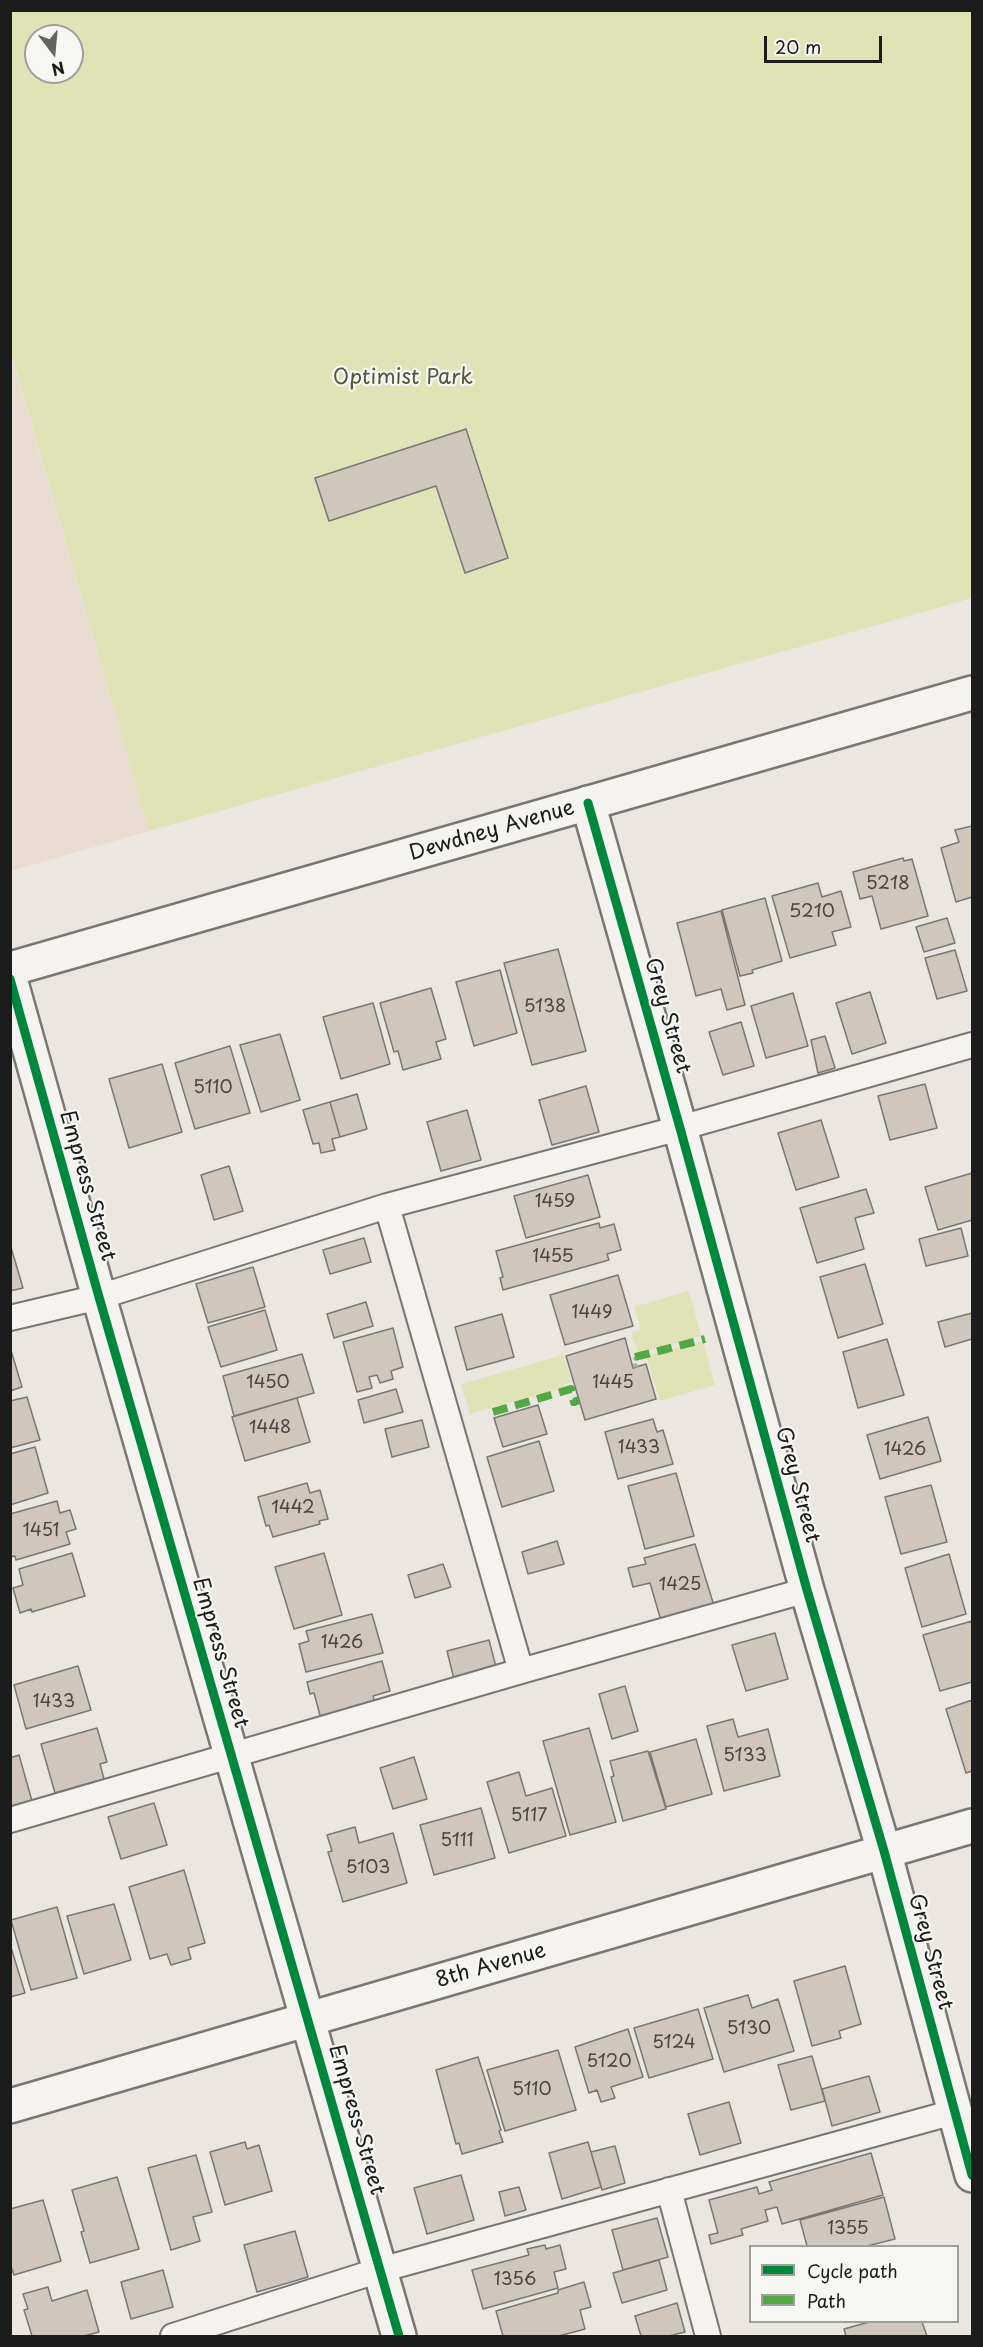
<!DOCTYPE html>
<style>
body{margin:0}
#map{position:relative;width:983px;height:2347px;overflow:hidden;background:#ebe6e0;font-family:"Playpen Sans",sans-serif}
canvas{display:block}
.frame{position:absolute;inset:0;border:12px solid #1c1c1c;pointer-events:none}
.legend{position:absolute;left:749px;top:2245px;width:210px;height:78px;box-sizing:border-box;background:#f6f6f2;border:2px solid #9f9f9c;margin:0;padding:8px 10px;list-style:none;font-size:18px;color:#1c1c1c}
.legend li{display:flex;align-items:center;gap:12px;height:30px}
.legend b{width:30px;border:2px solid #9f9f9c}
.north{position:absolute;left:24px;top:24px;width:60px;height:60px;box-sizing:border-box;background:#f6f6f2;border:2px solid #9f9f9c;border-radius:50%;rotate:164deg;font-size:16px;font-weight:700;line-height:24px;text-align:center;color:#1c1c1c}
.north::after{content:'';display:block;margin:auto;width:21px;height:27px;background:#646361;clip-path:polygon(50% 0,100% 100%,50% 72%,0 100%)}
.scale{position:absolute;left:764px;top:36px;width:118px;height:27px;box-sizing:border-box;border:3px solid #1c1c1c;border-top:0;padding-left:8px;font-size:18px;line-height:21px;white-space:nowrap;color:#1c1c1c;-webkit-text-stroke:4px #f6f6f2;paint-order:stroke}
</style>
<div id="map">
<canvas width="983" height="2347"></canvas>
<div class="frame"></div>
<ul class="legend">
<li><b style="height:8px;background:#00873e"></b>Cycle path</li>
<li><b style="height:8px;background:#52a943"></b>Path</li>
</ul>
<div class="north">N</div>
<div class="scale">20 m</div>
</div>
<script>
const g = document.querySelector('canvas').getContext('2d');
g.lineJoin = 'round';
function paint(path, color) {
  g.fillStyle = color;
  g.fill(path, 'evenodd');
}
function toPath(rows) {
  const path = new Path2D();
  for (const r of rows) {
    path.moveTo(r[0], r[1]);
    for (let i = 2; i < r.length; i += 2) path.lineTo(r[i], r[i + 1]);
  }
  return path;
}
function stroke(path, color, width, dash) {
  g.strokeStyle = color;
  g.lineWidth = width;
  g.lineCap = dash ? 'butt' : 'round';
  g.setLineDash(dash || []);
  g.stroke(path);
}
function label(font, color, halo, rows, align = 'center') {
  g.font = font + ' "Playpen Sans",sans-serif';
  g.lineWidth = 4.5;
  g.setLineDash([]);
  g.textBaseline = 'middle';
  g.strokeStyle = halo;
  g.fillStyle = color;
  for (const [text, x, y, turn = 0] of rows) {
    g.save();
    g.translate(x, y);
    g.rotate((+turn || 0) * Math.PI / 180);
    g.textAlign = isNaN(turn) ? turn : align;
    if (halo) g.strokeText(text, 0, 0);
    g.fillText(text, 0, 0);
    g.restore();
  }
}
paint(toPath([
 [10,353,149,831,11,871,10,871]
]), '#e8ddd0');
paint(toPath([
 [10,11,972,11,972,598,149,831,11,353],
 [36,36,72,36,72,72,36,72],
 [689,1291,701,1336,638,1353,631,1332,641,1329,634,1307],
 [703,1341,715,1385,660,1401,646,1356],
 [563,1355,572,1382,564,1384,564,1387,470,1414,461,1384]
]), '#dfe3b6');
const building = toPath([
 [466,429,508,558,465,573,436,486,329,521,315,478,466,429],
 [972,826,972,897,956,902,941,848,959,842,955,830,972,826],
 [903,858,904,861,912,859,928,916,881,929,872,896,860,899,853,872,903,858],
 [818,883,822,897,841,891,851,927,832,932,836,945,790,958,772,896,818,883],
 [765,898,782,961,752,970,753,973,740,976,722,910,765,898],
 [721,911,745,1005,727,1010,721,989,696,996,677,923,721,911],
 [947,918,955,943,924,952,916,927,947,918],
 [558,949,586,1051,532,1065,504,963,558,949],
 [955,950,967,991,937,999,925,958,955,950],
 [500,970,517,1033,474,1046,456,982,500,970],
 [431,988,446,1039,436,1042,441,1059,403,1070,398,1051,394,1052,380,1003,431,988],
 [870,992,886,1043,852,1054,836,1003,870,992],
 [793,993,808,1046,766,1058,751,1006,793,993],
 [373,1003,390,1064,341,1079,323,1017,373,1003],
 [741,1022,754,1066,723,1075,709,1032,741,1022],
 [280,1034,300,1100,261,1112,240,1045,280,1034],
 [825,1036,835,1068,818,1073,811,1040,825,1036],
 [230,1046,250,1113,195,1129,175,1063,230,1046],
 [162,1064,182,1132,129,1148,109,1079,162,1064],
 [925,1084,937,1128,890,1140,878,1096,925,1084],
 [586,1086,599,1132,552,1145,539,1100,586,1086],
 [357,1094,367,1129,340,1137,330,1102,357,1094],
 [330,1102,340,1137,332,1139,335,1150,321,1153,319,1143,313,1144,303,1110,330,1102],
 [467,1110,481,1160,441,1171,427,1122,467,1110],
 [821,1120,839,1177,796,1190,778,1133,821,1120],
 [229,1166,243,1211,214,1220,201,1175,229,1166],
 [972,1173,972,1220,938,1230,925,1187,972,1173],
 [588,1175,600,1217,526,1238,514,1196,588,1175],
 [866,1189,874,1213,855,1218,864,1249,817,1263,800,1208,866,1189],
 [599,1223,600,1228,614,1224,621,1250,607,1254,609,1260,503,1290,500,1278,503,1277,496,1251,599,1223],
 [961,1228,968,1256,926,1266,919,1239,961,1228],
 [364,1238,371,1262,330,1274,323,1250,364,1238],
 [10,1244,23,1288,10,1291,10,1244],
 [865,1264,883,1324,838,1338,820,1277,865,1264],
 [253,1267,265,1307,208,1323,196,1284,253,1267],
 [618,1275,633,1326,565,1345,550,1295,618,1275],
 [366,1302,373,1326,334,1338,327,1314,366,1302],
 [265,1310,277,1350,221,1367,208,1327,265,1310],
 [972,1313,972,1339,945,1347,938,1322,972,1313],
 [502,1314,514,1357,467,1370,455,1327,502,1314],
 [393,1328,403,1367,391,1371,393,1379,380,1383,377,1375,369,1377,372,1388,357,1392,343,1342,393,1328],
 [625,1338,633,1368,646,1364,656,1399,585,1420,566,1356,625,1338],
 [887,1339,904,1395,858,1408,843,1352,887,1339],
 [10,1347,22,1387,10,1391,10,1347],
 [302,1354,314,1393,234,1416,223,1376,302,1354],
 [396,1389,403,1412,364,1423,358,1400,396,1389],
 [27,1397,40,1440,10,1448,10,1401,27,1397],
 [297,1398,310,1442,245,1461,232,1417,297,1398],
 [538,1405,547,1434,503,1447,494,1418,538,1405],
 [928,1417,941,1461,880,1479,867,1435,928,1417],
 [653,1419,657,1432,663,1430,673,1464,618,1479,605,1432,653,1419],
 [422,1420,429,1447,392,1457,385,1429,422,1420],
 [539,1441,554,1491,502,1507,487,1457,539,1441],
 [35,1447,48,1493,10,1505,10,1454,35,1447],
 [676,1473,694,1536,645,1549,628,1486,676,1473],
 [307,1483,310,1493,320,1490,328,1519,319,1521,320,1524,273,1537,269,1525,266,1526,258,1497,307,1483],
 [931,1485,947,1542,901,1554,885,1497,931,1485],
 [57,1501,60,1513,70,1510,76,1529,66,1532,70,1544,16,1560,15,1556,10,1557,10,1514,57,1501],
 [557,1541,564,1564,528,1574,522,1552,557,1541],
 [695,1544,715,1609,662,1624,650,1583,633,1587,628,1568,646,1564,644,1558,695,1544],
 [72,1553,85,1596,32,1612,31,1609,20,1613,13,1588,23,1585,19,1569,72,1553],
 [324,1553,342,1615,294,1629,275,1567,324,1553],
 [949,1554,966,1614,922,1627,905,1568,949,1554],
 [443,1564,451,1587,415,1598,408,1575,443,1564],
 [372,1614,383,1653,306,1672,299,1644,309,1641,306,1631,372,1614],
 [972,1621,972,1682,940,1691,923,1635,972,1621],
 [775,1633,788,1679,746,1691,732,1645,775,1633],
 [489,1640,496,1667,454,1679,447,1651,489,1640],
 [382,1661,390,1691,373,1696,375,1704,321,1719,314,1693,310,1694,307,1682,382,1661],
 [78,1666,91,1710,26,1729,14,1685,78,1666],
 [625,1686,638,1731,612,1739,599,1694,625,1686],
 [972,1700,972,1771,966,1773,946,1709,972,1700],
 [733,1719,738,1737,768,1729,780,1776,724,1791,707,1726,733,1719],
 [97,1728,107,1762,100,1764,104,1779,55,1793,41,1744,97,1728],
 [589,1728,616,1822,570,1835,543,1741,589,1728],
 [696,1739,712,1794,666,1807,650,1752,696,1739],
 [648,1751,666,1809,623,1821,611,1777,614,1776,610,1761,648,1751],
 [19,1755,32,1801,10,1807,10,1758,19,1755],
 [414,1757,427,1799,393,1809,380,1768,414,1757],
 [519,1772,526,1796,552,1788,566,1836,509,1853,487,1782,519,1772],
 [154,1803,167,1845,121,1859,108,1817,154,1803],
 [481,1808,495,1858,434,1875,420,1825,481,1808],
 [355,1827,359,1843,393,1833,407,1883,343,1902,328,1852,332,1851,327,1835,355,1827],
 [184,1870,205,1943,188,1948,191,1959,171,1965,167,1954,150,1959,129,1887,184,1870],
 [114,1904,131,1960,84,1974,67,1916,114,1904],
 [57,1907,77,1978,31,1990,11,1920,57,1907],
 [10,1944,25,1993,10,1997,10,1944],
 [845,1966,861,2024,839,2031,841,2038,812,2046,794,1981,845,1966],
 [748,1995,752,2008,778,1999,794,2051,724,2072,704,2008,748,1995],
 [698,2009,713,2059,649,2078,634,2028,698,2009],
 [628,2029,643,2077,611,2087,615,2098,601,2102,597,2090,589,2093,575,2047,628,2029],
 [558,2050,576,2110,505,2131,487,2070,558,2050],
 [812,2056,825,2101,791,2110,778,2065,812,2056],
 [478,2057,501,2130,499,2131,503,2142,462,2154,459,2143,456,2144,436,2070,478,2057],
 [869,2076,880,2112,832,2126,822,2089,869,2076],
 [729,2102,741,2143,700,2155,688,2114,729,2102],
 [245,2142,247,2149,259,2145,272,2191,225,2205,210,2152,245,2142],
 [588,2142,601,2187,562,2199,549,2153,588,2142],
 [615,2146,625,2183,602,2190,591,2152,615,2146],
 [871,2153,883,2195,782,2224,777,2207,765,2210,768,2221,741,2229,743,2235,711,2244,709,2235,718,2233,709,2200,757,2187,759,2194,772,2190,769,2182,871,2153],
 [196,2155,212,2212,193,2217,200,2241,171,2250,148,2168,196,2155],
 [461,2175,474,2220,427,2234,414,2188,461,2175],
 [117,2177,139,2249,90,2263,81,2232,84,2231,72,2190,117,2177],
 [519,2187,526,2210,505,2216,499,2192,519,2187],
 [884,2197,895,2239,867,2246,807,2246,800,2220,884,2197],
 [43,2200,61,2261,14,2275,10,2263,10,2209,43,2200],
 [657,2218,668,2257,623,2270,612,2230,657,2218],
 [295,2231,308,2277,257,2292,244,2245,295,2231],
 [545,2245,546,2249,560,2245,566,2269,554,2272,558,2288,483,2309,472,2270,529,2255,527,2249,545,2245],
 [659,2260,667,2290,622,2303,613,2273,659,2260],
 [163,2270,173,2307,131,2319,121,2282,163,2270],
 [584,2282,591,2307,580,2310,585,2329,559,2336,503,2336,496,2311,558,2293,558,2290,584,2282],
 [48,2287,52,2301,87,2290,99,2332,84,2336,32,2336,24,2310,28,2309,23,2294,48,2287],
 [677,2303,685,2332,669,2336,641,2336,635,2316,677,2303],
 [869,2322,922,2322,927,2336,846,2336,844,2329,869,2322]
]);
paint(building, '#d0c6bb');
stroke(building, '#797774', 1.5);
const service = toPath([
 [387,1206,521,1671],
 [10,1318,99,1297,387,1206,680,1128,972,1045],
 [10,1820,521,1671,807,1590],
 [669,2190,708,2336],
 [173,2336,380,2270,954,2112]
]);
const minor = toPath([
 [588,803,680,1128,807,1590,884,1851,972,2175],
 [10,979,99,1297,399,2336],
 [10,2106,972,1826]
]);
const secondary = toPath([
 [10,969,972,693]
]);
stroke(service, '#797774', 28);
stroke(minor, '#797774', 38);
stroke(secondary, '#797774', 38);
stroke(toPath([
 [633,1366,637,1365,635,1357]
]), '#aaa9a7', 4, [4.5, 4.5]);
stroke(service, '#f4f3f0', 24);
stroke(minor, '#f4f3f0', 33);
stroke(secondary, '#f4f3f0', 33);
stroke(toPath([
 [635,1357,705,1339],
 [493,1412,571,1389,574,1402,579,1400]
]), '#52a943', 8, [15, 8]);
stroke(toPath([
 [588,803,680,1128,807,1590,884,1851,972,2175],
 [10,979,99,1297,399,2336]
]), '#00873e', 9);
label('18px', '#494644', null, [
 ["5218",888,884],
 ["5210",812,912],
 ["5138",545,1007],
 ["5110",213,1088],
 ["1459",555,1202],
 ["1455",553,1257],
 ["1449",592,1313],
 ["1450",268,1383],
 ["1445",613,1383],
 ["1448",270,1428],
 ["1433",639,1448],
 ["1426",905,1450],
 ["1442",293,1508],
 ["1451",41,1531],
 ["1425",680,1585],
 ["1426",342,1643],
 ["1433",54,1702],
 ["5133",745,1756],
 ["5117",529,1816],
 ["5111",457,1841],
 ["5103",368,1868],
 ["5130",749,2029],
 ["5124",674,2043],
 ["5120",609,2062],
 ["5110",532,2090],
 ["1355",848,2229],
 ["1356",515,2280]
]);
label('21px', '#545740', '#f6f6f2', [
 ["Optimist Park",403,378]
]);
label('21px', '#1c1c1c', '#f6f6f2', [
 ["Dewdney Avenue",492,831,-16],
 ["Grey Street",667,1016,74],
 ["Empress Street",87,1186,74],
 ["Grey Street",797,1485,75],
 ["Empress Street",220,1653,74],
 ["Grey Street",930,1952,75],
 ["8th Avenue",491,1966,-16],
 ["Empress Street",356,2120,74]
]);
</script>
